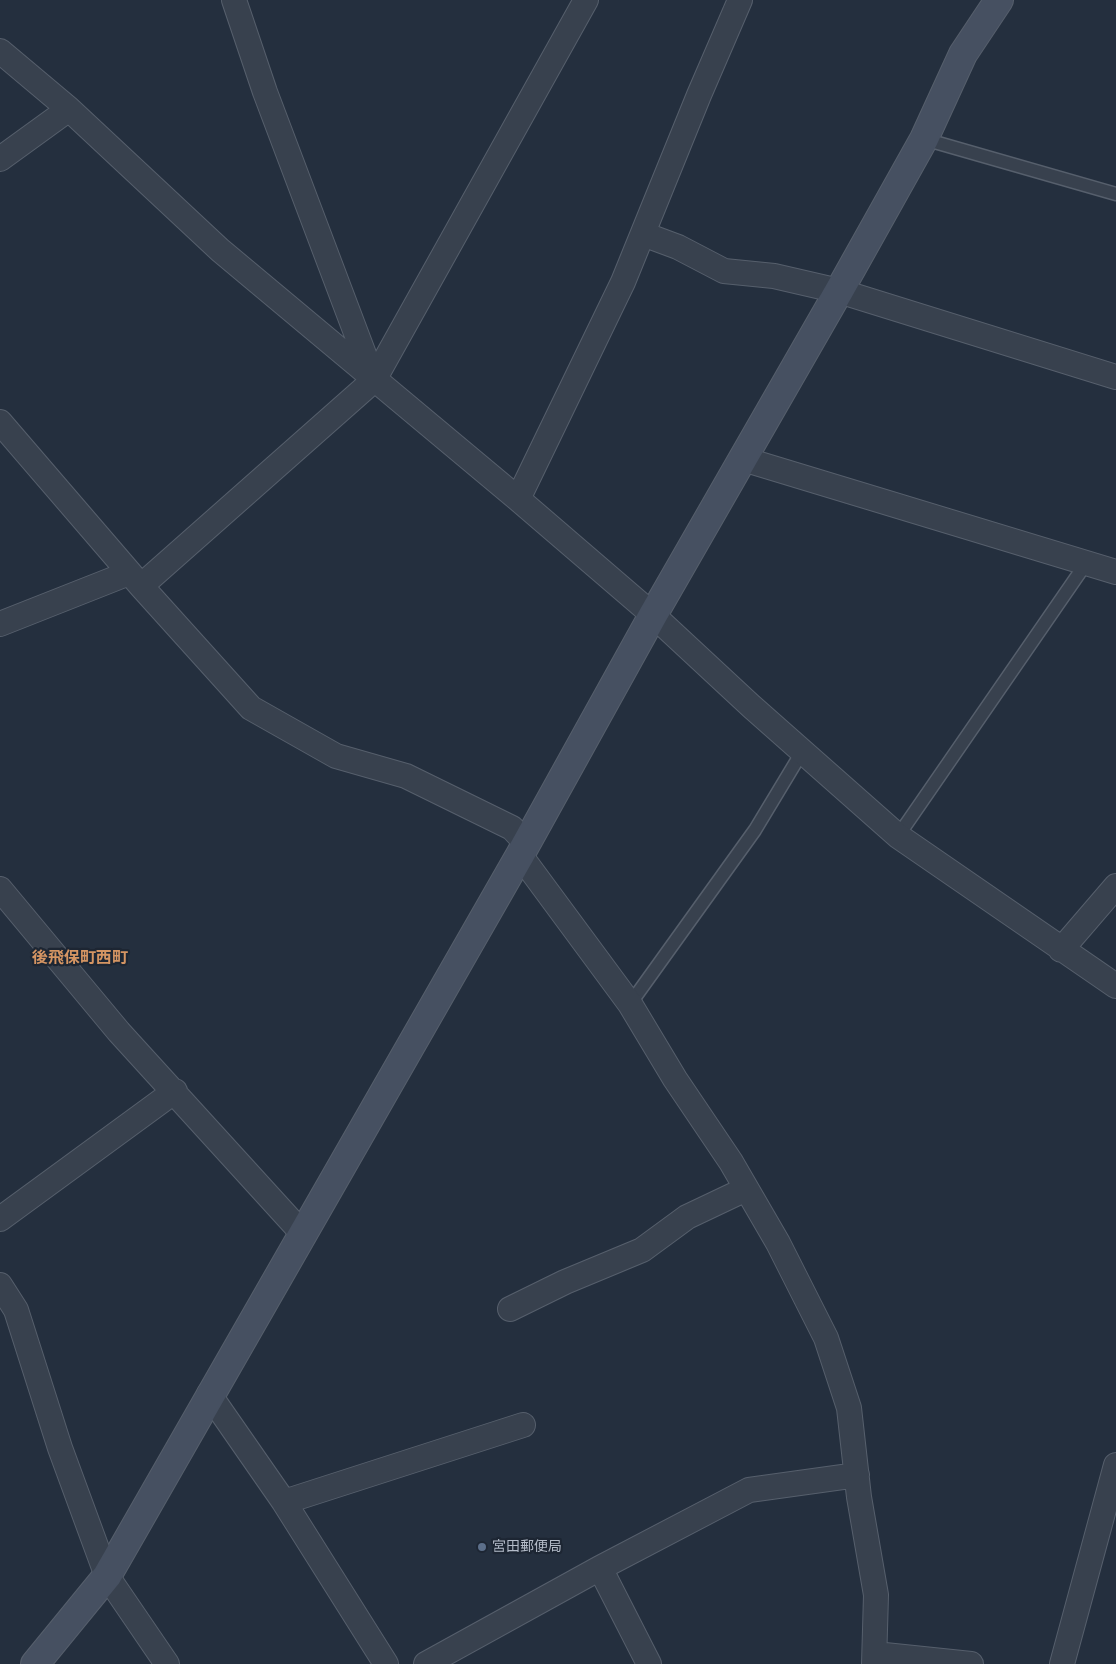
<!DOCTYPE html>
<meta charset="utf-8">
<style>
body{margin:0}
canvas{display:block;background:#242f3e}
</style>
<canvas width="1116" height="1664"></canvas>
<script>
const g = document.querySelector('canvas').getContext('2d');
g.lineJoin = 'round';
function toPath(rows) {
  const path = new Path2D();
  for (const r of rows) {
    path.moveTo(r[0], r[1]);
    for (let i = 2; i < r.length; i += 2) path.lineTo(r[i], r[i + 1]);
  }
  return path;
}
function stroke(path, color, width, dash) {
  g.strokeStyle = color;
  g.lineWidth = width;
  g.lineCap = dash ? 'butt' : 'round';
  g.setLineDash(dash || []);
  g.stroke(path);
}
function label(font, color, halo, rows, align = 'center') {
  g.font = font + ' "Golos Text","Noto Sans JP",sans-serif';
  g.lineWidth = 4.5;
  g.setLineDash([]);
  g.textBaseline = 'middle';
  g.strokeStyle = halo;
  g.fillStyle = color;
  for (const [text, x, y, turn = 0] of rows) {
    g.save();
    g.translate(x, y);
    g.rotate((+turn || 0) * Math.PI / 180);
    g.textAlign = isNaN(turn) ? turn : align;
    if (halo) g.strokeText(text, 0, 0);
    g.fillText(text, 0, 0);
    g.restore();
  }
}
const lane = toPath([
 [924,139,1116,194],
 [898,836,1087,562],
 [630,1004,755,830,802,752]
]);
const street = toPath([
 [234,0,265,92,373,378],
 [0,51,69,109,220,250,518,499,653,615,751,706,898,836,1116,986],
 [0,159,69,109],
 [643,234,678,247,724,271,774,276,839,291,1116,377],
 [0,422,141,586,251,708,336,756,406,776,512,828,525,842],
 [743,459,1116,572],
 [518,499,623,282,699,95,740,0],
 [141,586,374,380,586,0],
 [0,624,129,573],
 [520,855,630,1004,675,1079,731,1162,778,1243,826,1338,849,1408,859,1497,876,1595,874,1664],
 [0,889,119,1032,303,1234],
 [1061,950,1116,886],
 [0,1219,175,1091],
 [0,1285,16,1310,60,1448,107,1576,167,1664],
 [510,1309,565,1282,642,1250,687,1217,746,1189],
 [209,1394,284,1502,386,1664],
 [284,1502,523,1425],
 [600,1568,649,1664],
 [875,1654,971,1664],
 [426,1664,600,1568,749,1490,857,1475],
 [1062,1664,1116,1465]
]);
const secondary = toPath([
 [35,1664,107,1576,520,855,653,615,839,291,924,139,963,54,999,0]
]);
stroke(lane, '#565f6c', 15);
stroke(street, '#565f6c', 26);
stroke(secondary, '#565f6c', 30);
stroke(lane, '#38414e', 12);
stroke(street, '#38414e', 24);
stroke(secondary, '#465061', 28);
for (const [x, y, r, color] of [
 [482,1547,5,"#5c6f8a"]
]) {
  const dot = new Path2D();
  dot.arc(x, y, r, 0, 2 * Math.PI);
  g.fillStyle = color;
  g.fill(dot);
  stroke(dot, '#1d2633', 2);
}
label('14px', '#b4bcc9', '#1d2633', [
 ["宮田郵便局",492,1547]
], 'left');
label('bold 16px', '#d59563', '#1d2633', [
 ["後飛保町西町",80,958]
]);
</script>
